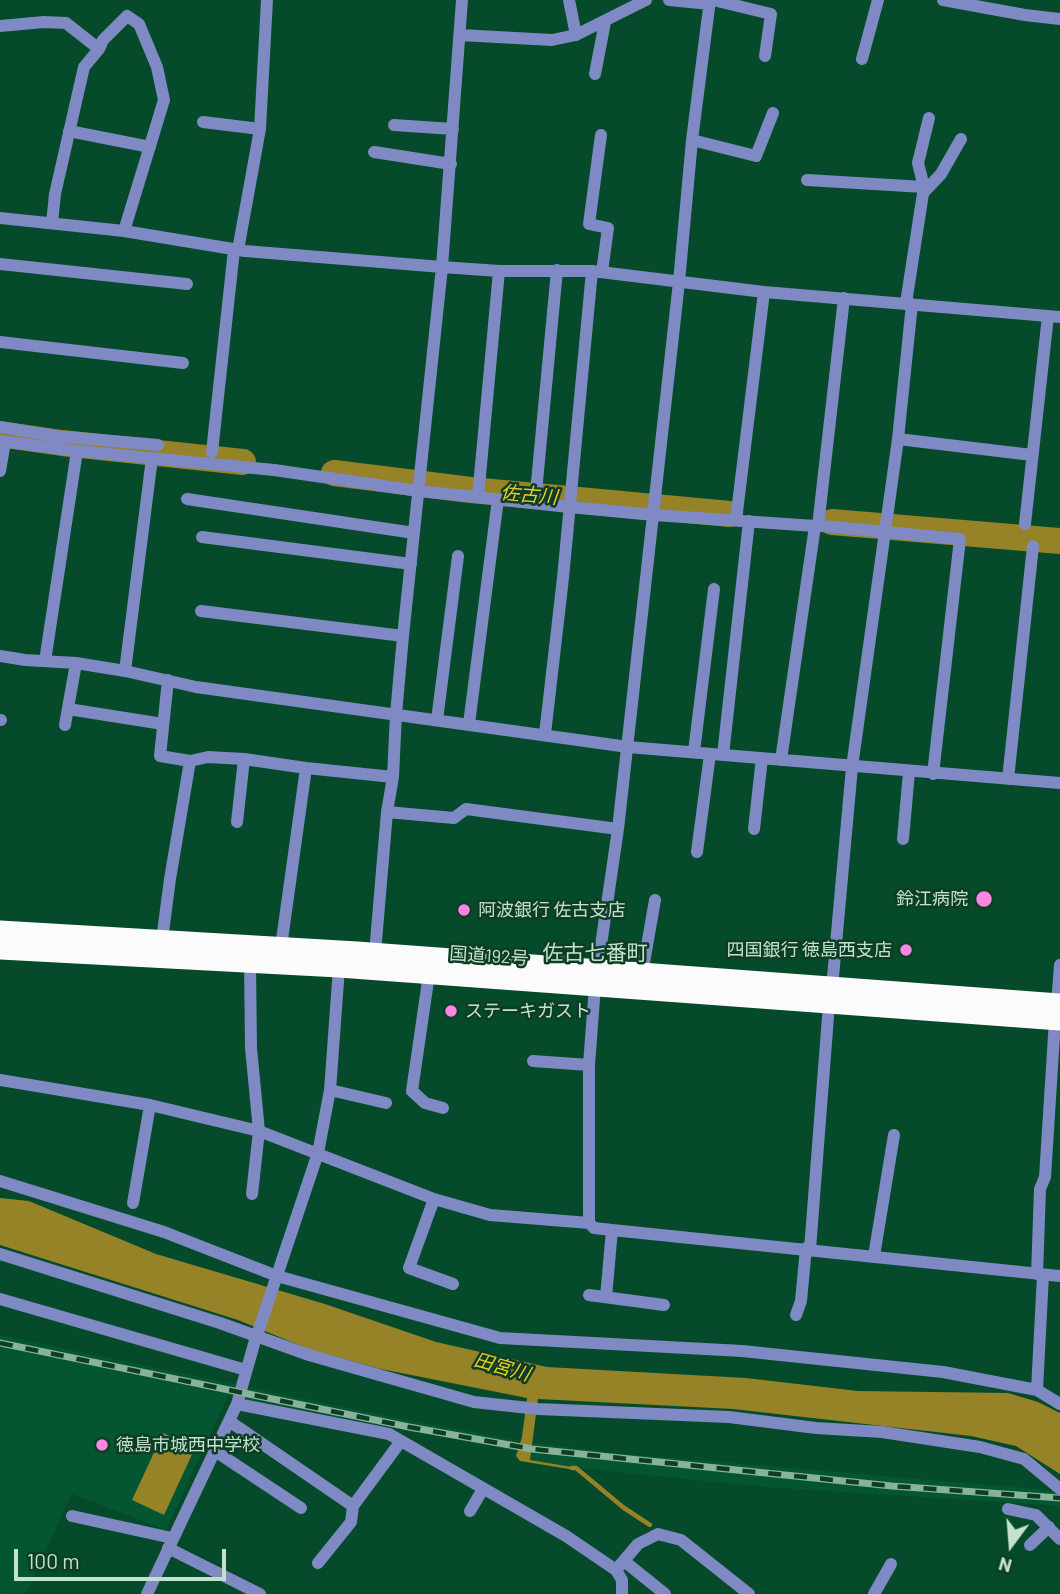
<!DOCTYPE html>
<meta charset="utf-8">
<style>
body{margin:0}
#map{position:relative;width:1060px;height:1594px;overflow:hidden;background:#054a2a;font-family:Barlow,sans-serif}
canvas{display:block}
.north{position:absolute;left:976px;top:1510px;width:70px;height:70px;-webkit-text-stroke:5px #0d3d25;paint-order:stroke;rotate:196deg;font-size:19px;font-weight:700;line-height:28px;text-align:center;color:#c3e1cd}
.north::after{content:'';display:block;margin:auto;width:24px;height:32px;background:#c3e1cd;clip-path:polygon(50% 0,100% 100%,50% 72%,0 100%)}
.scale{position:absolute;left:14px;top:1549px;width:212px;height:32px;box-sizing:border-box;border:4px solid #c3e1cd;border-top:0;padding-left:9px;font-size:21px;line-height:24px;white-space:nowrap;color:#c3e1cd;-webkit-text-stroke:5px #0d3d25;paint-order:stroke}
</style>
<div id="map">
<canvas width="1060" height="1594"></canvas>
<div class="north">N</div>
<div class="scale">100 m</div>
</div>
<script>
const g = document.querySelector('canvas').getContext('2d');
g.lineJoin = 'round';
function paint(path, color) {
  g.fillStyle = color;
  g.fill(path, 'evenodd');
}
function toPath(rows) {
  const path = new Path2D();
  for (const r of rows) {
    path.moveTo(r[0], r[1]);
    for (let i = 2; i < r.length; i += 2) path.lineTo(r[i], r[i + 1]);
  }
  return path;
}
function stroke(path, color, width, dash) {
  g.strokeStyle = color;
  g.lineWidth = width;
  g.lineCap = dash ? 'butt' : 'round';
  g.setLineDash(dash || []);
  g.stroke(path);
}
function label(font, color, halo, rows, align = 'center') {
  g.font = font + ' Barlow,"Noto Sans JP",sans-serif';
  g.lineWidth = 5;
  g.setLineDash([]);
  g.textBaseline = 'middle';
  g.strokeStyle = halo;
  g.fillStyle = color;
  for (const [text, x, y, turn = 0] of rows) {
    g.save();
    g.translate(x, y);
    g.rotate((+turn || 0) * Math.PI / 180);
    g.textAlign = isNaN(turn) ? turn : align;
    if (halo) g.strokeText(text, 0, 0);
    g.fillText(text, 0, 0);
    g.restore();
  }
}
paint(toPath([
 [0,1335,410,1421,520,1440,517,1451,228,1396,166,1530,72,1494,26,1593,0,1594],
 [532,1443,627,1454,1060,1491,1060,1506,765,1487,578,1468,529,1460]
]), '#045531');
paint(toPath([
 [0,1198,29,1201,156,1254,325,1304,436,1342,547,1367,746,1378,858,1391,1008,1393,1038,1402,1060,1413,1060,1474,1016,1446,971,1436,733,1409,538,1399,530,1460,578,1468,575,1470,520,1461,516,1456,522,1437,527,1398,381,1369,311,1350,238,1320,0,1245],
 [163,1433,195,1448,164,1515,132,1500]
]), '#968227');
stroke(toPath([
 [572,1468,576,1468,624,1508,650,1525]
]), '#968227', 4.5);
stroke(toPath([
 [0,434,62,443,243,462],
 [334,473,471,490,730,514],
 [832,522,1060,541]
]), '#968227', 26);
stroke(toPath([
 [569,0,576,35],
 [669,0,710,4],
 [713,0,771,14,765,56],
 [943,0,1025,15,1060,19],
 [0,26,44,22,66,23,99,49,84,67,55,194,52,223],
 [460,35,552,40,576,35,646,0],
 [99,49,103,40,127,16,139,24,157,67,164,100,124,231],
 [862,59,878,0],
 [595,74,605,22],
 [203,122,260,129],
 [394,125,453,129],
 [69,131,150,147],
 [601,135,589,224,608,228,602,272],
 [692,140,756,156,773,113],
 [374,152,451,164],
 [807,180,924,187,906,303],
 [924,187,918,163,929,118],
 [923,193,941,174,961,139],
 [0,218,124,231,245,251,442,267,499,271,592,271,764,292,1060,317],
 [238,250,260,129,267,0],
 [0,264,187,284],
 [0,342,183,363],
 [0,427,55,436,158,445],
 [898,439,1032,455],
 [0,441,77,451,45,661],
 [77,451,274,470,419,491,569,507,654,515,815,526],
 [212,452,234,250],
 [0,471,5,442],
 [478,497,499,271],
 [187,499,414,533],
 [535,503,557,270],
 [736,520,764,292],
 [1025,524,1048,316],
 [818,526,844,298],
 [202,537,411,564],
 [201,611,403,636],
 [0,656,25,660,76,663,125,671,196,687,628,747,1060,783],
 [125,671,152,458],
 [68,709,163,724],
 [0,720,1,720],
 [437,720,458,556],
 [469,724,498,499],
 [65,725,76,663],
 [545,734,563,578,592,271],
 [694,752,714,589],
 [723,755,749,521],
 [781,760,815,526,822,526,960,539,933,774],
 [190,761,208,757,244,759,306,768,393,777],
 [1008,779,1033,546],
 [387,812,454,818,466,809,618,829],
 [237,822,244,759],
 [754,829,762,758],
 [903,839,909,772],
 [697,852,710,754],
 [162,940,170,879,190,761,160,756,168,680],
 [281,947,306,768],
 [375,953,387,812,393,777,396,714,403,636,442,267,462,0],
 [250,962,251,1048,259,1131,252,1194],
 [429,974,412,1091,425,1103,443,1108],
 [642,974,655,900],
 [832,988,852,767,898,439,912,304],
 [1057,1004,1060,965],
 [533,1061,589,1065],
 [0,1080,150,1105,259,1131,434,1199,490,1215,589,1223,594,1228,612,1230,1060,1276],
 [330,1090,386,1103],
 [0,1181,164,1232,277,1276,500,1338,742,1351,943,1372,1037,1390,1060,1404],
 [434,1199,409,1268,453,1284],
 [133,1203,150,1105],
 [589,1223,589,1065,595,986,618,829,679,282,692,140,710,0],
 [810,1249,829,1004],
 [0,1254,220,1323,309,1355,474,1402,538,1409,729,1417,816,1428,882,1432,980,1447,1024,1459,1060,1489],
 [874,1256,894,1135],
 [1037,1274,1040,1189,1045,1177,1055,1020],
 [589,1295,664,1305],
 [606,1297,612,1230],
 [0,1299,246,1370],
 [796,1315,801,1301,806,1248],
 [1037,1390,1043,1275],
 [237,1404,389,1434,566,1536,616,1570,622,1580,622,1594],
 [229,1421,353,1506,401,1441],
 [215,1451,301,1508],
 [1008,1509,1036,1515,1060,1539],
 [470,1511,483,1489],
 [72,1516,172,1538],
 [1030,1545,1049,1527],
 [168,1548,260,1594],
 [624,1561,665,1594],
 [318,1563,351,1522,353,1506],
 [616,1570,638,1544,658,1534,681,1540,749,1594],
 [147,1594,237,1404,254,1344,318,1153,330,1090,339,968],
 [874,1594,891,1564]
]), '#7f89c3', 12);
stroke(toPath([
 [0,931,357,952,1060,1004],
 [0,949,339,967,1060,1020]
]), '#fbfbfb', 21);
const rail = toPath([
 [0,1343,409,1427,532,1449,892,1486,1060,1498]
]);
stroke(rail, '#88b29a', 7);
stroke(rail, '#0d3d25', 4.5, [13]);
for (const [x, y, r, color] of [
 [984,899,9,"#fd86e2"],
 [464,910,7,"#fd86e2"],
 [906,950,7,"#fd86e2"],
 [451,1011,7,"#fd86e2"],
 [102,1445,7,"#fd86e2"]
]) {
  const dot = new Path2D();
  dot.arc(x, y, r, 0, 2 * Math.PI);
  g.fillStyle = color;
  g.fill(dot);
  stroke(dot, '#0d3d25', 2.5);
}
label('18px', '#c3e1cd', '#0d3d25', [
 ["鈴江病院",968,899,"right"],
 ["阿波銀行 佐古支店",478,910],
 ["四国銀行 徳島西支店",892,950,"right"],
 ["ステーキガスト",465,1011],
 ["徳島市城西中学校",116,1445]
], 'left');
label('18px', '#c3e1cd', '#0d3d25', [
 ["国道192号",489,956,4]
]);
label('italic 19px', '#eecc25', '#0d3d25', [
 ["佐古川",529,495,5],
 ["田宮川",502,1367,16]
]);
label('21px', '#c3e1cd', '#0d3d25', [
 ["佐古七番町",595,953]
]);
</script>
